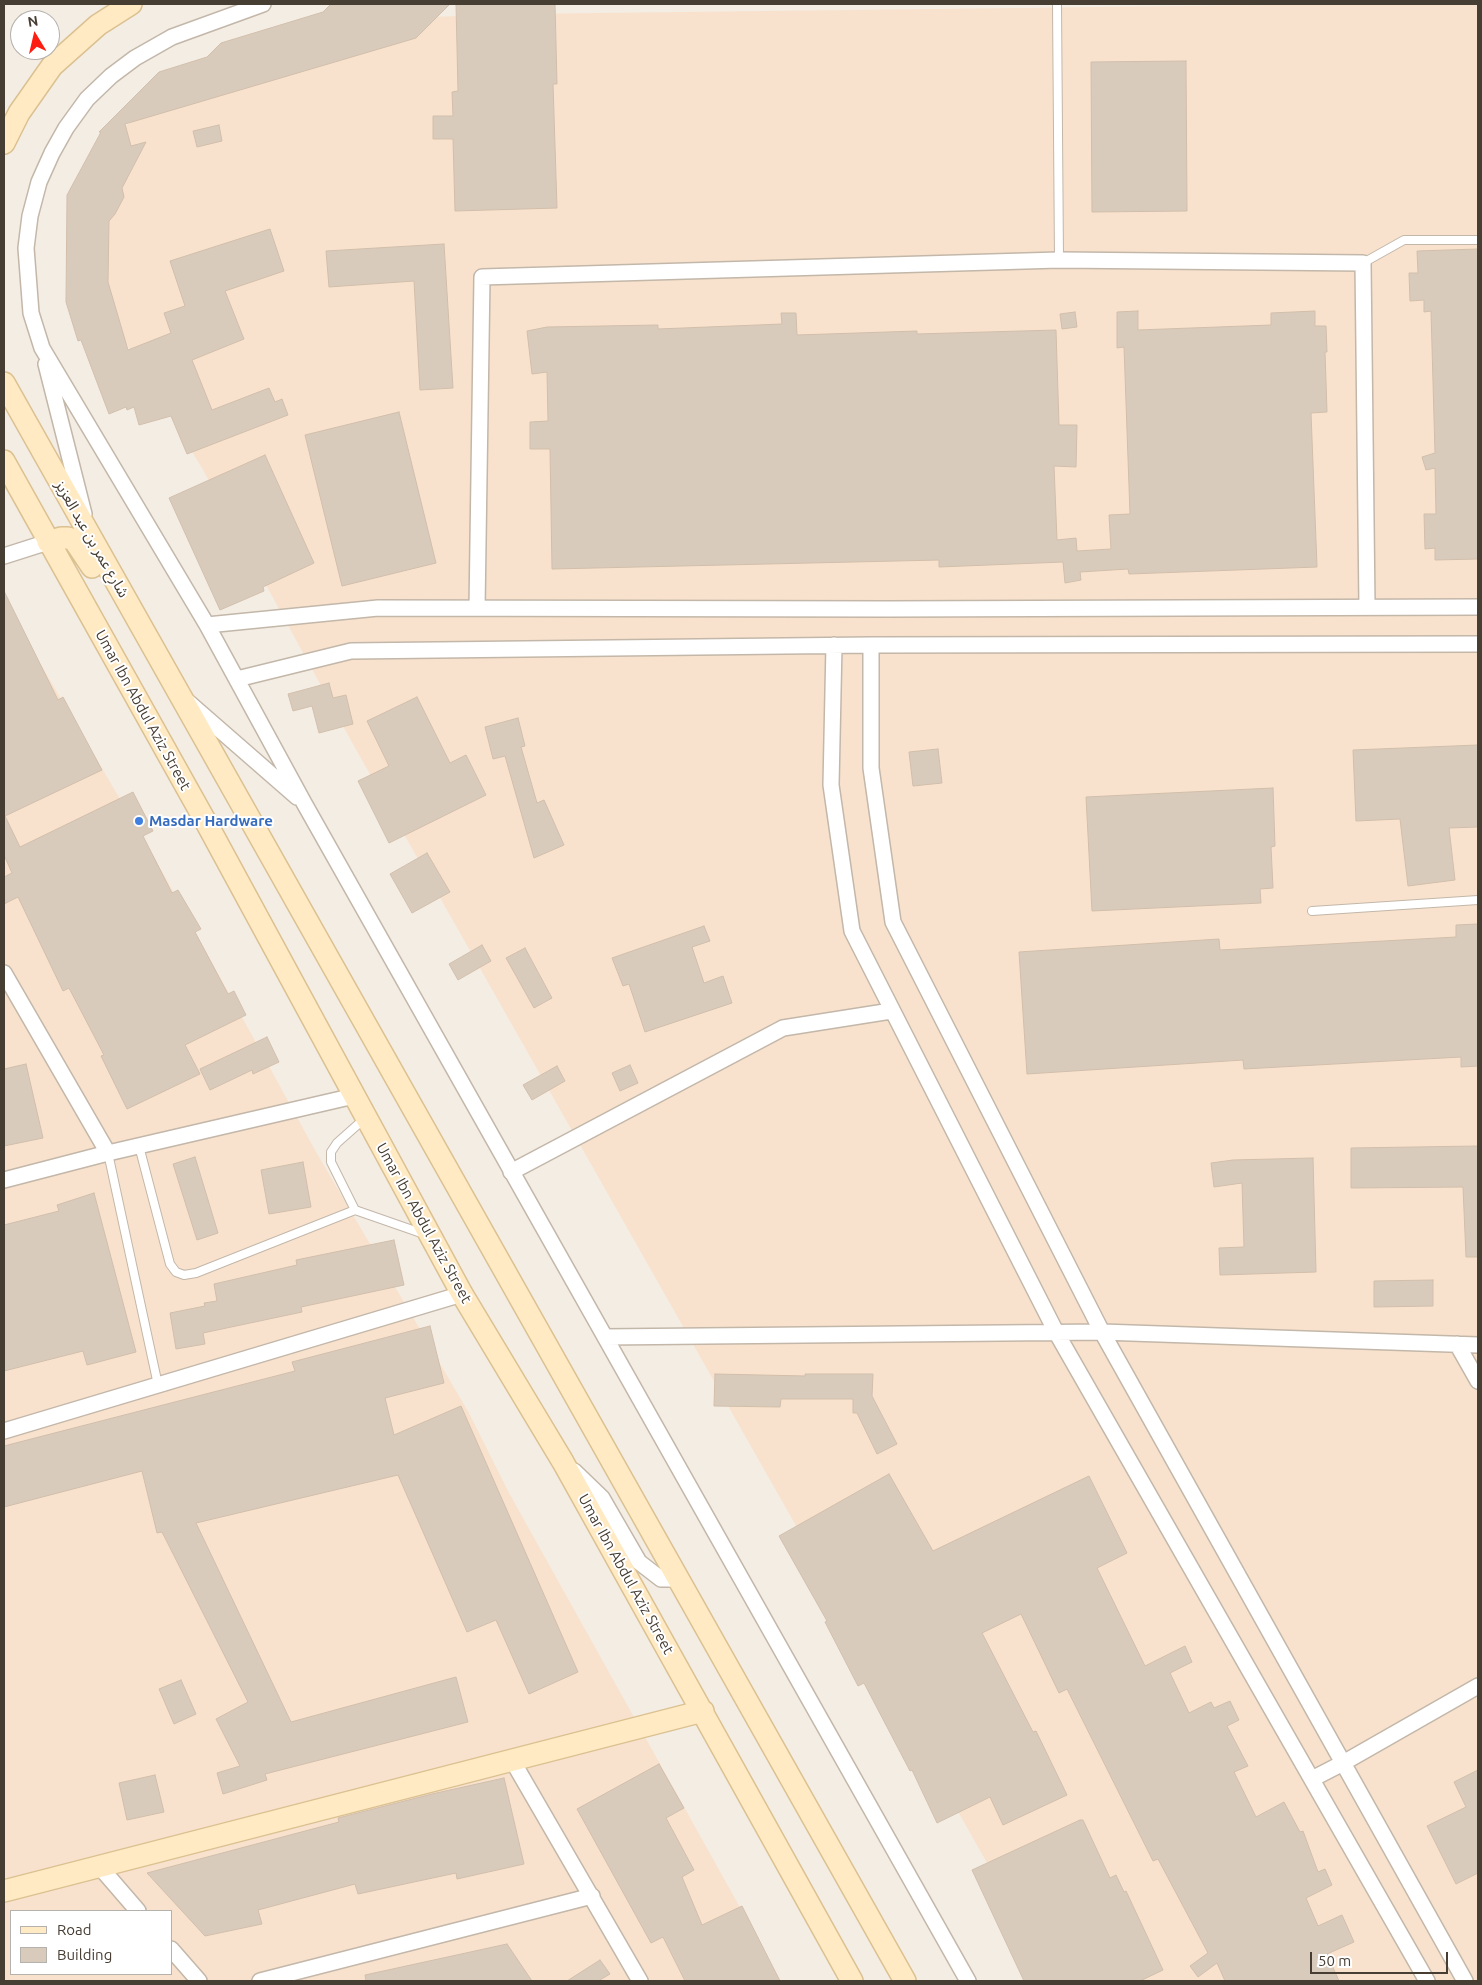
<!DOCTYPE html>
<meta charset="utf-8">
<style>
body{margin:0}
#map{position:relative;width:1482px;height:1985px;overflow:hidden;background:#f4ede4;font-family:Ubuntu,sans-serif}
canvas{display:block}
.frame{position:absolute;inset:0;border:5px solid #463d33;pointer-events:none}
.legend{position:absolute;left:10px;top:1910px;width:162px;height:65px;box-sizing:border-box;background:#fff;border:1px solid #b5b1ad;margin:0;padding:6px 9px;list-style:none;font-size:15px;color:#463d33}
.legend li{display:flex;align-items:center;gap:10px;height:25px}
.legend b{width:25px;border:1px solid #b5b1ad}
.north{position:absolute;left:10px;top:10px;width:50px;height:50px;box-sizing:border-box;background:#fff;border:1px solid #b5b1ad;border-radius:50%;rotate:351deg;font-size:14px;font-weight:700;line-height:20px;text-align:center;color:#463d33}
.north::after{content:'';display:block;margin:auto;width:18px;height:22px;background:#ff1c10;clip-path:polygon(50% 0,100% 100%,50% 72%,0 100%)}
.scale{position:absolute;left:1310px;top:1952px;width:138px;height:22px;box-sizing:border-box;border:2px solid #463d33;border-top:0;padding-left:6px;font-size:15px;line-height:18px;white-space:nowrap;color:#463d33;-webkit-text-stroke:4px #fff;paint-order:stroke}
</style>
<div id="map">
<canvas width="1482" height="1985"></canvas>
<div class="frame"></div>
<ul class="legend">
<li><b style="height:6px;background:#ffeac3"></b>Road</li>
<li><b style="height:14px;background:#d9cbbc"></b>Building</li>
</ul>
<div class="north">N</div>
<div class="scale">50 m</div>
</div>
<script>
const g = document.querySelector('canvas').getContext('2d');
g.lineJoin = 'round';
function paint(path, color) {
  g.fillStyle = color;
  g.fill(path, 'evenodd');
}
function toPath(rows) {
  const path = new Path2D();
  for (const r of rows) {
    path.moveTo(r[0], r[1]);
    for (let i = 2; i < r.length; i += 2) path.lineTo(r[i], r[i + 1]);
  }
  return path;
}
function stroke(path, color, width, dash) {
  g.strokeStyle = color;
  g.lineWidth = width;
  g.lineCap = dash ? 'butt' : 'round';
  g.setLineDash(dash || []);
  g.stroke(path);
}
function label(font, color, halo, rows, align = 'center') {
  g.font = font + ' Ubuntu,"Noto Sans Arabic",sans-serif';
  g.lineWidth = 4;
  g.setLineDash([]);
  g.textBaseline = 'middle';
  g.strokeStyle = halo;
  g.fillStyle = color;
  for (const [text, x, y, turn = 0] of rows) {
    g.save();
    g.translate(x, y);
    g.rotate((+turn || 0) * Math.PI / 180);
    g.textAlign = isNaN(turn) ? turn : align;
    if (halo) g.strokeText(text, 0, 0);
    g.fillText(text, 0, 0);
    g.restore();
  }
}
paint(toPath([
 [1266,5,1478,5,1478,1981,1054,1981,354,746,202,468,103,306,98,176,122,129,180,81,318,21,514,14],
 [4,602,153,855,315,1150,469,1413,508,1491,781,1981,4,1981],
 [11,1911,171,1911,171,1974,11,1974]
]), '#f8e2cd');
const building = toPath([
 [331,4,450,4,416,38,125,124,131,146,146,142,122,188,124,197,115,214,109,221,108,282,128,350,171,333,164,313,185,306,170,261,270,229,284,271,225,291,244,339,192,360,212,410,269,388,275,402,282,399,288,415,187,454,171,416,139,425,134,407,127,410,126,407,109,414,81,340,78,341,66,302,67,195,101,132,99,132,159,72,207,57,221,43,323,12,331,4],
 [456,4,555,4,557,84,553,84,557,208,455,211,453,139,433,139,433,116,453,116,452,92,458,91,456,4],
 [1186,61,1187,211,1092,212,1091,62,1186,61],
 [219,125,222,141,197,147,193,131,219,125],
 [444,244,453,388,420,390,414,281,329,287,326,251,444,244],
 [1478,249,1478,559,1435,560,1435,548,1425,549,1424,514,1436,514,1435,468,1426,470,1422,457,1435,453,1431,311,1424,312,1424,300,1410,301,1409,273,1418,273,1417,251,1478,249],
 [1138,311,1138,330,1271,325,1271,313,1315,311,1315,326,1326,326,1327,352,1325,352,1327,412,1311,413,1317,567,1129,574,1128,569,1080,572,1081,580,1065,583,1063,562,939,567,939,560,552,569,550,449,530,449,530,422,548,421,547,372,532,374,527,331,547,327,658,325,658,329,782,324,781,313,796,313,797,335,917,331,917,334,1056,330,1059,425,1077,425,1076,467,1054,466,1057,540,1076,538,1077,551,1111,549,1109,515,1130,514,1124,347,1117,348,1117,312,1138,311],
 [1075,312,1077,327,1062,329,1060,314,1075,312],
 [399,412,436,563,342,586,305,435,399,412],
 [265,455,314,563,263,587,264,591,220,610,169,498,265,455],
 [4,591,58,700,63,697,102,770,5,816,20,847,133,792,153,831,143,836,172,893,178,890,201,929,195,932,228,994,234,991,246,1015,185,1045,200,1074,127,1109,101,1056,104,1055,69,988,63,991,18,897,4,904,4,877,12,873,4,855,4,591],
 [329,683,333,698,346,695,353,724,319,733,312,706,293,711,288,694,329,683],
 [417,697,450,763,466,755,486,795,389,843,358,781,389,766,367,721,417,697],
 [518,718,525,746,521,747,537,803,544,800,564,845,534,858,505,756,493,759,485,727,518,718],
 [1478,745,1478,827,1449,828,1455,880,1408,886,1400,819,1356,821,1353,750,1478,745],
 [938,749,942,783,913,786,909,752,938,749],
 [1273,788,1275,846,1271,847,1273,888,1260,889,1261,903,1092,911,1086,797,1273,788],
 [427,853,450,892,412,913,390,874,427,853],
 [1478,924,1478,1066,1461,1067,1461,1057,1244,1069,1243,1060,1027,1074,1019,952,1219,939,1220,950,1456,937,1456,925,1478,924],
 [704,926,710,941,692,947,704,983,723,976,732,1003,645,1032,629,984,623,986,612,958,704,926],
 [482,945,491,961,458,980,449,964,482,945],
 [525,948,552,998,534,1008,506,958,525,948],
 [267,1037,279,1062,253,1074,252,1070,210,1090,200,1069,267,1037],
 [26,1064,43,1138,4,1146,4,1069,26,1064],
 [630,1065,638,1083,620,1091,612,1073,630,1065],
 [557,1066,565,1081,532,1100,523,1085,557,1066],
 [1478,1146,1478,1257,1466,1257,1463,1187,1351,1188,1351,1148,1478,1146],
 [195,1157,218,1233,197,1240,173,1164,195,1157],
 [1313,1158,1316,1272,1220,1275,1219,1248,1244,1247,1242,1183,1214,1187,1211,1163,1233,1160,1313,1158],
 [303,1162,311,1207,269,1214,261,1170,303,1162],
 [94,1193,136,1352,87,1365,83,1351,4,1371,4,1225,59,1211,57,1205,94,1193],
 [394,1240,404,1285,301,1307,302,1312,203,1333,205,1344,176,1349,170,1313,205,1306,204,1303,217,1301,214,1284,297,1265,296,1260,394,1240],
 [1433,1280,1433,1306,1374,1307,1374,1281,1433,1280],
 [430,1326,444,1383,385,1398,394,1435,461,1406,578,1672,529,1694,496,1620,467,1632,398,1475,196,1523,291,1722,456,1677,468,1722,265,1774,267,1780,223,1794,217,1773,240,1766,216,1719,248,1702,162,1532,157,1533,142,1471,4,1507,4,1446,295,1371,292,1362,430,1326],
 [715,1374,805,1376,805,1374,873,1374,872,1396,897,1444,877,1454,857,1413,853,1413,853,1399,781,1399,780,1407,714,1406,715,1374],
 [889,1474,933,1551,1089,1476,1127,1553,1097,1568,1145,1666,1185,1646,1192,1662,1170,1673,1189,1713,1211,1702,1214,1708,1230,1701,1239,1720,1227,1726,1248,1766,1234,1772,1256,1817,1284,1802,1300,1832,1303,1831,1318,1872,1325,1869,1332,1885,1306,1898,1318,1926,1342,1915,1354,1942,1327,1954,1339,1981,1225,1981,1217,1963,1198,1977,1190,1966,1208,1953,1158,1859,1153,1861,1067,1689,1059,1693,1021,1614,982,1633,1033,1732,1036,1731,1067,1795,1003,1825,990,1797,937,1823,912,1770,910,1771,864,1683,858,1686,825,1622,827,1621,779,1536,889,1474],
 [181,1680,196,1714,174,1724,159,1689,181,1680],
 [659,1764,684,1808,666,1818,694,1870,682,1877,702,1925,742,1906,780,1981,685,1981,663,1937,651,1943,577,1809,659,1764],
 [1478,1770,1478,1873,1456,1884,1427,1826,1466,1807,1454,1782,1478,1770],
 [155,1775,164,1812,127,1820,119,1783,155,1775],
 [504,1778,524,1864,457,1879,456,1873,358,1894,355,1884,258,1910,262,1924,205,1936,147,1873,339,1822,338,1818,432,1794,504,1778],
 [1080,1820,1083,1820,1110,1878,1116,1875,1124,1892,1126,1891,1163,1970,1140,1981,1024,1981,972,1870,1080,1820],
 [507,1944,532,1981,366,1981,365,1975,507,1944],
 [600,1960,610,1974,598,1981,567,1981,600,1960]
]);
paint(building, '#d9cbbc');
stroke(building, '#d2bfab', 1);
const lane = toPath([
 [1057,4,1059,260],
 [1363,263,1404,240,1478,240],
 [1312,911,1478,900],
 [139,1146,170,1264,176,1272,184,1275,196,1273,355,1210,424,1234],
 [108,1153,158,1385],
 [355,1210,331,1162,331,1152,337,1143,364,1119]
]);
const street = toPath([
 [263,4,172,37,135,58,111,76,87,99,66,128,52,153,39,182,30,216,26,248,31,313,42,348,207,625,304,803,968,1981],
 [46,364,84,514],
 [4,556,48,542],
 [477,608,482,277,1059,260,1363,263,1367,607],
 [207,625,378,608,888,609,1478,607],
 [834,645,831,785,852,931,1056,1332,1427,1981],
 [871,645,871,768,893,922,1102,1332,1465,1981],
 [237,679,351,651,871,645,1478,644],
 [188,702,297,797],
 [4,973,108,1153],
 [511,1172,783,1028,891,1011],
 [4,1180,108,1153,354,1096],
 [605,1337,1102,1332,1478,1345],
 [1457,1344,1478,1381],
 [4,1431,462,1294],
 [574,1471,602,1498,639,1562,661,1579,678,1579],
 [512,1760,640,1981],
 [1312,1779,1343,1763,1478,1686],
 [100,1867,138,1911],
 [171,1949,199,1981],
 [260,1981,592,1896]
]);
const secondary = toPath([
 [4,143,19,113,52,66,98,25,131,4],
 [4,383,905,1981],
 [4,461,207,824,462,1294,563,1462,852,1981],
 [48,542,61,538,68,538,74,540,92,567],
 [4,1891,703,1711]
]);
stroke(lane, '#c3b7a9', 10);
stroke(street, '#c3b7a9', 18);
stroke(secondary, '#dbc191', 24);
stroke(lane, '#fff', 8);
stroke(street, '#fff', 15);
stroke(secondary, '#ffeac3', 21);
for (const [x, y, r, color] of [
 [139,821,5,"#3f7fe0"]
]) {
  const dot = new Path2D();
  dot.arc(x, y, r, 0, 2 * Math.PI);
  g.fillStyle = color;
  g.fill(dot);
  stroke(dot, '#fff', 2);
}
label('15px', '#463d33', '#fff', [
 ["شارع عمر بن عبد العزيز",92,539,60],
 ["Umar Ibn Abdul Aziz Street",143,710,61],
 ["Umar Ibn Abdul Aziz Street",424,1223,61],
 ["Umar Ibn Abdul Aziz Street",626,1574,61]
]);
label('bold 15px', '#366cbe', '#fff', [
 ["Masdar Hardware",149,821]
], 'left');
</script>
